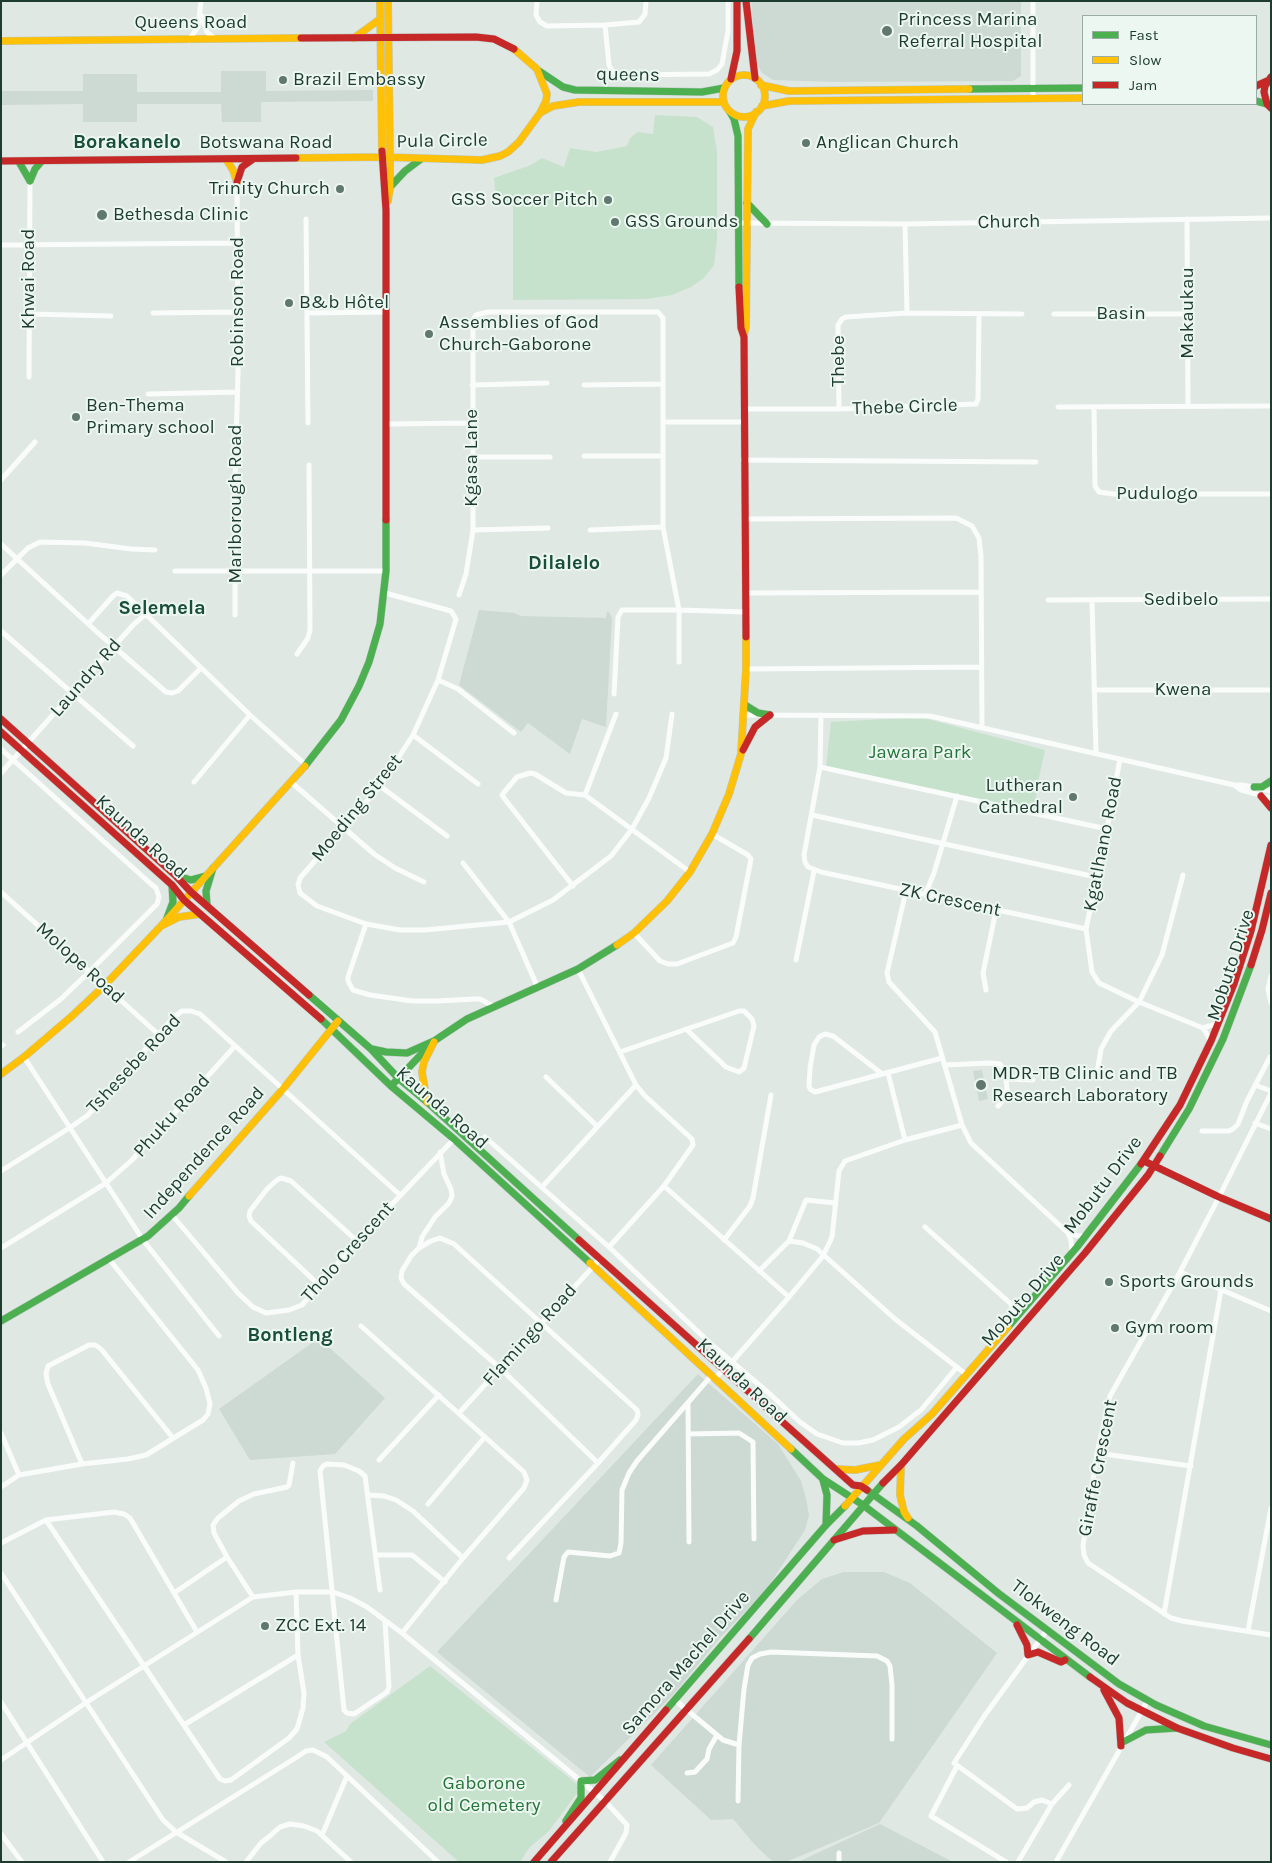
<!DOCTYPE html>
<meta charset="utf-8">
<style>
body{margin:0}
#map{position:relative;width:1272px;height:1863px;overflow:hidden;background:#e0e8e4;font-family:Karla,sans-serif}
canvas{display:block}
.frame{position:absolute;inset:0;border:2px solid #1d3b2f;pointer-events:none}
.legend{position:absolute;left:1082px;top:15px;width:175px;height:90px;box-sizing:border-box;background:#edf7f1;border:1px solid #9aaca3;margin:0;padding:6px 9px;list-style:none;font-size:15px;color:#1d3b2f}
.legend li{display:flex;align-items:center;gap:10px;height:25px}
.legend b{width:25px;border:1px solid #9aaca3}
</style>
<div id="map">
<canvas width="1272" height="1863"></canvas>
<div class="frame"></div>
<ul class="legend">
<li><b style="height:6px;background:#4caf50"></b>Fast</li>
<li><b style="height:6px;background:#ffc107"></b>Slow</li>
<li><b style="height:6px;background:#c62828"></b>Jam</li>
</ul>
</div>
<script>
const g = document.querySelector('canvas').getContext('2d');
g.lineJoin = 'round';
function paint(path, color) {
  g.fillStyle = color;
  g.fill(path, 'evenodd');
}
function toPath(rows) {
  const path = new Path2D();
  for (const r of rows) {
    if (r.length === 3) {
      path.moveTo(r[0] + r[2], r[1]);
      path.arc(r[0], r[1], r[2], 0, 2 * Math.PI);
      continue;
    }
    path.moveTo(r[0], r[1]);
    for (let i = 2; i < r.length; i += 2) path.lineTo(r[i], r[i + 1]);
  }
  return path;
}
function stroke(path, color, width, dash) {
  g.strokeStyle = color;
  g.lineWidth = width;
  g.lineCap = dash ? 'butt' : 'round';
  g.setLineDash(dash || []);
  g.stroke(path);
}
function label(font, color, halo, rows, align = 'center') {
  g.font = font + ' Karla,sans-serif';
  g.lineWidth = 4;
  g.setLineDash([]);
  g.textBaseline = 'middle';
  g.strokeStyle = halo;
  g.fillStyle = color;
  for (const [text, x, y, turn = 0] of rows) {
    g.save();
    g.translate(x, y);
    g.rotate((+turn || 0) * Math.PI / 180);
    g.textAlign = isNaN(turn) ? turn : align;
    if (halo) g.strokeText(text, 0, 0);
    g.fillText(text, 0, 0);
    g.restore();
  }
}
paint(toPath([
 [751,1,1021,1,1021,76,1013,81,833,82,773,80,761,72,756,61],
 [221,71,266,71,266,91,373,90,373,101,261,102,261,122,222,122,221,104,137,104,137,122,83,122,83,104,1,105,1,91,83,91,83,74,137,74,137,92,221,92],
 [479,610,514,613,521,616,606,618,607,612,609,612,612,618,606,727,582,719,570,754,528,723,521,732,459,685],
 [982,1070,988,1099,979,1101,973,1071],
 [319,1338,385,1398,335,1454,250,1460,219,1409],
 [698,1374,778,1444,801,1481,806,1498,809,1515,805,1530,766,1590,719,1639,673,1695,590,1777,437,1652],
 [844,1572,884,1572,910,1583,997,1653,879,1823,786,1862,773,1862,755,1845,733,1819,711,1820,651,1765,797,1600,822,1579],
 [880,1824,953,1862,798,1862]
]), '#cdd9d3');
paint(toPath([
 [655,115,697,117,713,127,717,152,717,240,714,265,704,278,691,287,672,295,647,299,513,300,513,204,497,205,494,178,531,165,542,158,564,167,570,148,596,152,627,146,630,138,638,132,653,134],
 [920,717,1045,750,1038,782,1034,813,826,767,831,722],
 [430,1666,577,1784,578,1792,549,1831,529,1848,520,1862,459,1862,324,1742,346,1731,350,1724]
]), '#c7e2cc');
const fast = toPath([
 [539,71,563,87,575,90,702,92,724,88],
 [969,89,1083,88],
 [1256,101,1267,104],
 [730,112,734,119,738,136,739,287],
 [19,162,30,181],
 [30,181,35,169,41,162],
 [390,187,405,171,421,159],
 [747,203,767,224],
 [745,705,758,713,770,715],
 [305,766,341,720,359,686,369,662,380,624,386,571,386,520],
 [1254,787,1262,787,1271,781],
 [178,876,191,880,206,876],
 [207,905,206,891,213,868],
 [167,918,173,902,172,885],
 [309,995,371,1049,398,1078,427,1102,579,1240],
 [321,1019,391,1086,454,1139,590,1263],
 [372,1049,386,1052,407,1053,434,1041],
 [391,1086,434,1041,467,1019,578,969,617,945],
 [1160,1156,1189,1109,1223,1039,1251,965],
 [1,1321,148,1236,179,1208,189,1196],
 [1008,1327,1077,1247,1141,1164],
 [791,1449,823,1479,863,1505,1090,1677],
 [823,1480,827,1495,826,1525],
 [867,1490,917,1526,998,1593,1119,1684,1156,1705,1204,1726,1271,1745],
 [749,1639,883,1483],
 [666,1710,826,1525,845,1506],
 [1123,1742,1146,1730,1177,1728],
 [566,1821,581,1798,581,1781,595,1780,620,1760]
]);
const slow = toPath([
 [380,1,382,151],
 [388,1,390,158,390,188,388,201],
 [354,38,380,19],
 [1,41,301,38],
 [744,96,21],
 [761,85,789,91,969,89],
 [762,106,789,101,1083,98],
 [540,113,553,106,579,102,724,102],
 [296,158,382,157,482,160,500,156,508,152,519,142,540,113,546,101,547,94,537,69,514,49],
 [226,159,233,170,237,182],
 [744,335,746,327,748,129,756,112],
 [161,926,179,917,200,914],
 [617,945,634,933,667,901,690,872,712,834,729,794,741,754,746,669,746,637],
 [1,1074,24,1057,72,1016,104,986,161,926,305,766],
 [427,1102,422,1072,424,1062,434,1042],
 [189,1196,283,1089,338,1021],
 [590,1263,791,1449],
 [901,1465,900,1495,904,1512,908,1518],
 [836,1469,855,1470,880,1465],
 [845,1506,904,1439,932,1414,1008,1327]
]);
const jam = toPath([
 [746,1,755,78],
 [301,38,476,37,494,39,514,49],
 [1271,77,1265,86,1264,92,1267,104,1271,108],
 [731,79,737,51,737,1],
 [1256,86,1267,81],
 [382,151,386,210,386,520],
 [1,161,296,158],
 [237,182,242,167,252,160],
 [739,287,741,328,744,337,746,637],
 [1,719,176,876,191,892,309,995],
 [1,732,172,885,184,900,321,1019],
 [743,750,755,727,770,715],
 [1261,796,1271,808],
 [1251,965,1262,930,1271,893],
 [1144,1161,1219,1197,1271,1219],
 [1141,1164,1180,1105,1211,1041,1234,984,1251,931,1271,845],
 [579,1240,853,1485,861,1486,867,1490],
 [883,1483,901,1465,1085,1253,1148,1175,1160,1156],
 [834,1540,863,1531,894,1530],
 [1017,1625,1027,1645,1028,1655,1038,1652,1061,1662,1065,1660],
 [1090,1677,1127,1703,1177,1728,1233,1748,1271,1759],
 [1104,1690,1119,1718,1121,1746],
 [534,1862,666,1710],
 [551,1862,749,1639]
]);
stroke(fast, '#bcc7c2', 8);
stroke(slow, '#bcc7c2', 8);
stroke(jam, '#bcc7c2', 8);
stroke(toPath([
 [537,1,536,15,540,22,547,26,605,25,639,22,645,14,646,1],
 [201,15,207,32,215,39],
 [605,25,609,65,612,71,620,75,709,74,717,70,722,64,728,31,728,1],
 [189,40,198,27,201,1],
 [1033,98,1033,1],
 [306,219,308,423],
 [1187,219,1188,406],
 [739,223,905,224,1271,218],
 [905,224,907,313],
 [1,245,237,243],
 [153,313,237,312],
 [307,313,387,312],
 [29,314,111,316],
 [1054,314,1189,314],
 [29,377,30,181],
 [472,385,547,383],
 [584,385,663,384],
 [148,394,237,392],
 [1058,407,1271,406],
 [1094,407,1095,486,1099,492,1113,494,1271,494],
 [744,409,839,409,976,404,978,399,979,314],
 [839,409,838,325,842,319,846,317,907,313,1022,314],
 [663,422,744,422],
 [387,424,472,423],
 [584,456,663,456],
 [472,457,550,457],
 [743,460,1036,462],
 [1,480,35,442],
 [745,519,956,518,972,526,979,538,981,556,982,727],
 [473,530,548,528],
 [590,530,663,527],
 [1,544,97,632,166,692,172,693,178,691,201,668],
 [175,571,386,571],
 [1,575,28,548,40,542,85,543,131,549,155,550],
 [385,593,451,611,456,619,454,626,438,680,413,735,380,786,300,878,298,885,300,893,317,906,366,924,400,930,425,930,509,922,553,900,611,856,632,829,649,798,666,758,672,714],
 [745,593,980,592],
 [459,595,466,574,473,530,473,320,476,315,488,312,658,312,663,318,663,527,679,610,679,662],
 [1048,600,1271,599],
 [1092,600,1096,754],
 [235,615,235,478,238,374,237,182],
 [88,624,113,596,117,593,127,596,250,715,306,765],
 [1,631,133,746],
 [297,654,308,638,310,630,309,465],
 [746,669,981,667],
 [438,680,458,689,514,733],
 [1094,690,1271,690],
 [614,694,618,617,622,610,679,610,745,612],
 [744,715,930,716,1234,785,1242,785,1271,791],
 [821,715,820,767,804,855,805,862,808,867,821,872,1086,929],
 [413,735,478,784],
 [1,749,151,884,156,888,159,897,157,904,89,972,61,999,18,1032],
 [1120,759,1107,829,1086,929,1092,972,1099,983,1139,1002,1203,1028,1211,1041],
 [820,767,1107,829],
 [1,773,134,624,145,615],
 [194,782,250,715],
 [291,782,374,854,395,868,424,882],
 [1234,785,1241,790,1271,798],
 [380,786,447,836],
 [585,795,616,714],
 [812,815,1096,877],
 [463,863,509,922,537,986],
 [573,886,504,798,502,795,505,791,517,777,530,773,535,774,566,793,585,795,690,872],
 [906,891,887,973,889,982,935,1032,962,1125,971,1143,1068,1233,1071,1240,1072,1252],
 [1,892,158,1034],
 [925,895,934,873,957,796],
 [366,924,348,977,348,981,353,990,370,995,412,1001,438,1001,474,999,480,999,493,1006],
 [634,933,660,961,668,964,677,964,733,943,736,937,751,859,748,855,712,834],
 [796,960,814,871],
 [1271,976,1268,989,1271,1003],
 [986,990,983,973,996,910],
 [1203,1028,1219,1023],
 [1,1046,3,1045],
 [620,1052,739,1011,744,1011,752,1019,754,1026,744,1068,739,1072,726,1067,686,1029],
 [24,1057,143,1240,219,1336],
 [944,1065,990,1063,1000,1064,1005,1071,1007,1089,1005,1098,998,1106],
 [881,1073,833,1036,825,1034,819,1037,814,1045,810,1068,809,1086,810,1089,815,1092,942,1058],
 [888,1073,905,1140],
 [1097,1073,1101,1049,1111,1031,1139,1002,1162,955,1183,875],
 [546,1077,597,1126],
 [1007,1079,1033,1080],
 [1255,1085,1271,1091],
 [1271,1093,1219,1197,1180,1272,1110,1396,1097,1453,1083,1546,1084,1555,1088,1563,1171,1618,1182,1621,1271,1635],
 [1255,1123,1271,1129],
 [1202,1131,1229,1131,1233,1129,1238,1124,1247,1101,1270,1057],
 [485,1137,609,1247,664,1186,693,1145,692,1139,644,1095,636,1085,578,969],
 [1,1171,71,1127,88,1115,173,1018,182,1011,191,1011,200,1014,400,1195],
 [664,1186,789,1297],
 [542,1187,636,1085],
 [172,1215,238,1293,253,1307,266,1313,289,1310,302,1305,357,1241,454,1139],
 [925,1227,1011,1304,1015,1319],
 [1069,1233,1078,1236,1086,1236],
 [724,1240,750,1206,753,1198,771,1095],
 [789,1241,803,1243,817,1249,895,1319,967,1375],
 [609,1247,711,1344,771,1395,800,1422,817,1434,843,1443,858,1443,873,1440,899,1427,921,1410,957,1367],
 [1,1248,106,1183,132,1160,235,1046],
 [419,1248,422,1237,435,1217,449,1203,452,1196,451,1189,444,1174,440,1152],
 [759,1271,789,1241,806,1200,835,1203],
 [1180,1272,1271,1311],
 [319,1285,251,1221,249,1216,250,1211,267,1189,277,1180,281,1178,291,1181,357,1241],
 [1011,1304,1027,1304],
 [361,1326,524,1472,527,1480,524,1488,463,1558,402,1633],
 [715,1378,732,1362,789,1297,823,1256,832,1237,839,1171,845,1161,905,1140,962,1125],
 [688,1404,689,1542],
 [459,1413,601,1258],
 [1,1433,19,1475],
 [688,1434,739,1433,753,1442,754,1539],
 [1097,1453,1191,1466],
 [379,1460,439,1395],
 [82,1464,48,1384,46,1374,48,1366,89,1345,95,1345,101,1349,173,1438],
 [1,1487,19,1475,82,1464,128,1459,146,1455,203,1420,208,1414,210,1404,206,1388,198,1370,109,1259],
 [368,1495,384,1496,396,1500,413,1511,463,1558],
 [428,1504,484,1438],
 [46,1520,220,1779,225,1781,231,1780,289,1738,297,1729,303,1708,304,1693,298,1655],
 [1,1543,46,1520,114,1512,124,1514,130,1518,197,1632],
 [376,1555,412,1555,445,1582],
 [509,1558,598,1463,636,1420,638,1415,637,1410,454,1244,440,1238,431,1241,419,1248,411,1256,402,1271,401,1278,404,1284,500,1368,598,1463],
 [1,1573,163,1820,176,1832,226,1862],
 [380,1590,365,1476,359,1471,344,1465,327,1464,323,1466,320,1471,344,1710,347,1713,354,1714,387,1692,389,1687,385,1621],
 [174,1593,227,1557],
 [253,1597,227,1557,214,1533,213,1525,218,1518,239,1501,254,1494,287,1487,289,1485,293,1463],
 [556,1600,564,1557,568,1552,610,1556,619,1553,621,1543,622,1490,629,1473,637,1461,712,1375],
 [1164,1614,1221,1290],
 [1047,1630,985,1715,954,1763,1017,1809,1027,1808,1034,1802,1042,1800,1052,1804,1069,1785],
 [1248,1631,1271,1508],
 [675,1700,723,1740,739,1745,738,1801],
 [1,1702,103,1862],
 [184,1725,298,1655,296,1592],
 [739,1745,744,1689,748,1665,752,1658,760,1654,771,1652,877,1656,887,1661,890,1666,892,1685,892,1739],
 [1,1760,87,1702,253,1597,296,1592,333,1592,350,1598,367,1607,402,1633,605,1801,627,1825,626,1833,610,1862],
 [957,1766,931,1816,1006,1862],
 [687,1773,695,1772,707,1759,709,1749,717,1735],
 [1,1834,22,1862],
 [322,1835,347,1776],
 [839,1853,839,1862],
 [129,1862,297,1757,306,1751,313,1750,327,1757,438,1862],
 [246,1862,261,1843,271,1835,280,1827,290,1824,304,1826,317,1831,351,1862],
 [1018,1862,1052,1804],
 [1056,1862,1148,1700]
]), '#fafcfb', 5);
stroke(fast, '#4caf50', 7);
stroke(slow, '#ffc107', 7);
stroke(jam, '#c62828', 7);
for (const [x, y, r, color] of [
 [887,31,6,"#61786e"],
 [283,80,5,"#61786e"],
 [806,143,5,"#61786e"],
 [340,189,5,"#61786e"],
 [608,200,5,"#61786e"],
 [102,215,6,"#61786e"],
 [615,222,5,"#61786e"],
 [289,303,5,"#61786e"],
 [429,334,5,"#61786e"],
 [76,417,5,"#61786e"],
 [1073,797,5,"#61786e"],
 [981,1085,6,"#61786e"],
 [1109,1282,5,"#61786e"],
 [1115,1328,5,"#61786e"],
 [265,1626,5,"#61786e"]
]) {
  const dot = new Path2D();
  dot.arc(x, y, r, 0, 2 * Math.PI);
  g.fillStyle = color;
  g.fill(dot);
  stroke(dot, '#edf7f1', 2);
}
label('19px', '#1d3b2f', '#edf7f1', [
 ["Princess Marina",898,20],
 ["Referral Hospital",898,42],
 ["Brazil Embassy",293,80],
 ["Anglican Church",816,143],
 ["Trinity Church",330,189,"right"],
 ["GSS Soccer Pitch",598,200,"right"],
 ["Bethesda Clinic",113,215],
 ["GSS Grounds",625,222],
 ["B&b Hôtel",299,303],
 ["Assemblies of God",439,323],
 ["Church-Gaborone",439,345],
 ["Ben-Thema",86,406],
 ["Primary school",86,428],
 ["Lutheran",1063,786,"right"],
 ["Cathedral",1063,808,"right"],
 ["MDR-TB Clinic and TB",992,1074],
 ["Research Laboratory",992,1096],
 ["Sports Grounds",1119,1282],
 ["Gym room",1125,1328],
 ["ZCC Ext. 14",275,1626]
], 'left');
label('19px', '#1d3b2f', '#edf7f1', [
 ["Queens Road",191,23],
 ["queens",628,75,1],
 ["Pula Circle",442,141,-1],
 ["Botswana Road",266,143],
 ["Church",1009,222,-1],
 ["Khwai Road",29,279,-90],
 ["Robinson Road",238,302,-90],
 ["Makaukau",1188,313,-90],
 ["Basin",1121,314],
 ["Thebe",839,361,-90],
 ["Thebe Circle",905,407,-2],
 ["Kgasa Lane",472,458,-90],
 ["Pudulogo",1157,494],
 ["Marlborough Road",236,504,-90],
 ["Sedibelo",1181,600],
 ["Laundry Rd",86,678,-49],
 ["Kwena",1183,690],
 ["Moeding Street",357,808,-51],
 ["Kaunda Road",141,837,42],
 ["Kgatlhano Road",1103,844,-79],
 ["ZK Crescent",950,900,12],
 ["Molope Road",80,963,42],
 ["Mobuto Drive",1231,965,-72],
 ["Tshesebe Road",134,1064,-47],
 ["Kaunda Road",442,1108,41],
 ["Phuku Road",172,1116,-48],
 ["Independence Road",204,1153,-48],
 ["Mobutu Drive",1103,1185,-53],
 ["Tholo Crescent",348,1252,-48],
 ["Mobuto Drive",1023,1300,-49],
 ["Flamingo Road",530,1335,-48],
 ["Kaunda Road",742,1381,43],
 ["Giraffe Crescent",1098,1468,-79],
 ["Tlokweng Road",1065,1623,37],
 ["Samora Machel Drive",686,1663,-49]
]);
label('19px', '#247539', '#edf7f1', [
 ["Jawara Park",920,753],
 ["Gaborone",484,1784],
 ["old Cemetery",484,1806]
]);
label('bold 20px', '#184e3a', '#edf7f1', [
 ["Borakanelo",127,142],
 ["Dilalelo",564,563],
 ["Selemela",162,608],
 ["Bontleng",290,1335]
]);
</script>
